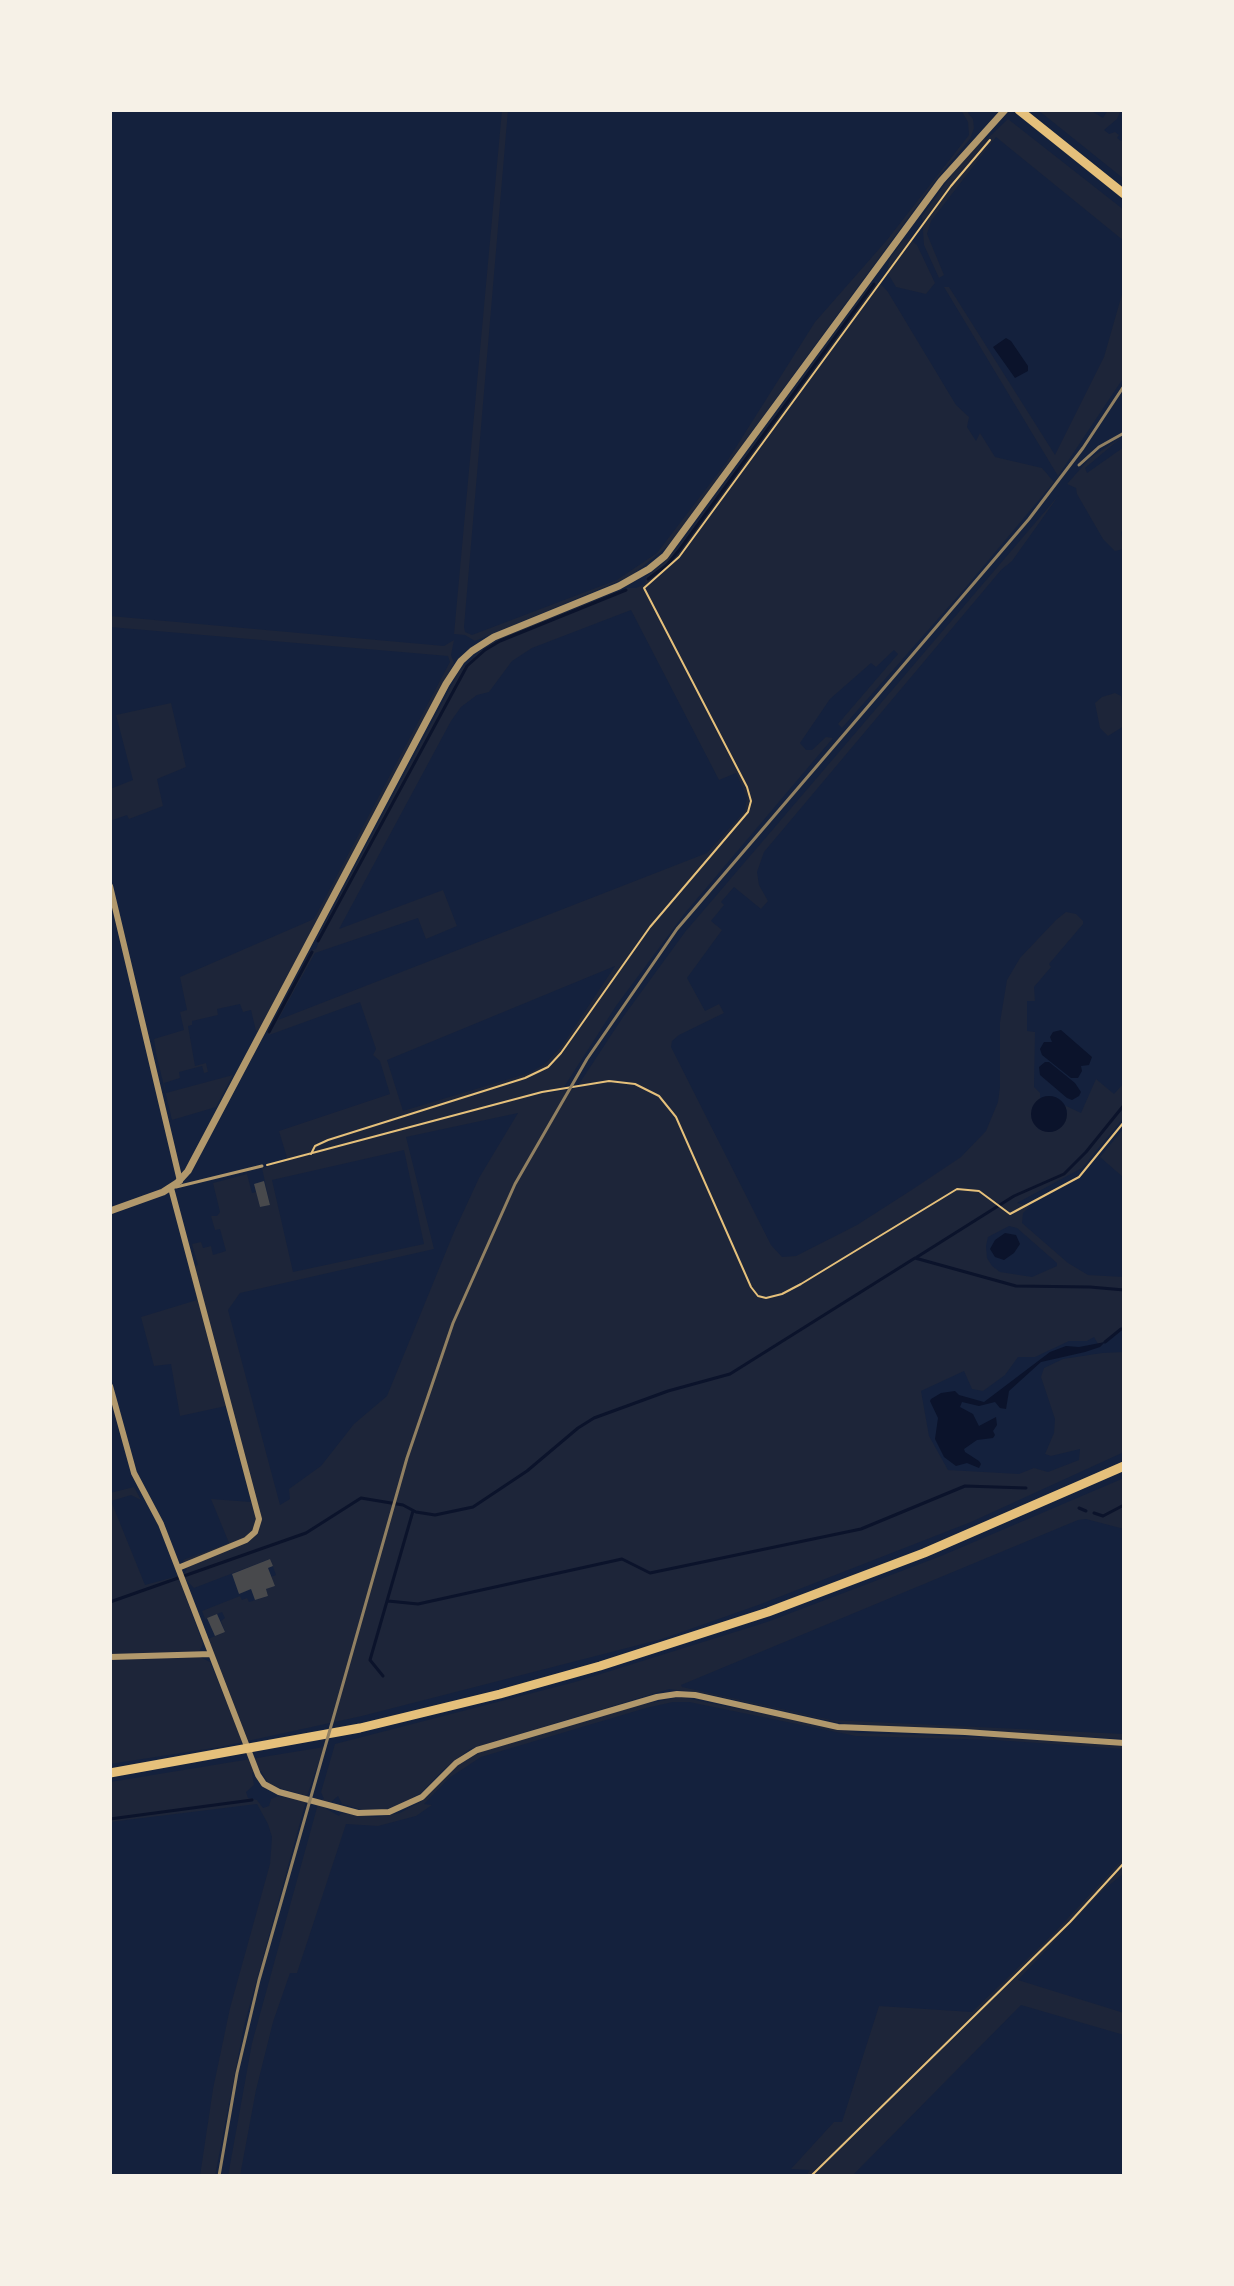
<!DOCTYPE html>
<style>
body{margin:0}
#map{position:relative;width:1234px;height:2286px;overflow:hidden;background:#14213d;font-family:"Alegreya Sans",sans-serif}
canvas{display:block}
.frame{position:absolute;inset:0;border:112px solid #f6f1e7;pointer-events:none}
</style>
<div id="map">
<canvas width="1234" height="2286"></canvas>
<div class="frame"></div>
</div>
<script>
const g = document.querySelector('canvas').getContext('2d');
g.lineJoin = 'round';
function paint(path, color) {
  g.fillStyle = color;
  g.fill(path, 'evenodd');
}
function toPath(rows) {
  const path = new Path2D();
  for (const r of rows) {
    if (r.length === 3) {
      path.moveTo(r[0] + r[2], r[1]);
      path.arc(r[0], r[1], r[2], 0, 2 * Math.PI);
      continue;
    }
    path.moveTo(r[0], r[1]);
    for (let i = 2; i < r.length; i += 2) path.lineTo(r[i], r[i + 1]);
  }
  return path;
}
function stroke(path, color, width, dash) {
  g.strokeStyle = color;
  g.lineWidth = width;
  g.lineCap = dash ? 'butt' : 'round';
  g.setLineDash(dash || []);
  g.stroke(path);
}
paint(toPath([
 [502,110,508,110,464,627,465,632,472,635,617,580,657,553,726,463,815,322,887,240,969,135,968,122,961,110,970,110,968,113,973,119,974,128,970,139,939,176,668,546,631,576,475,641,465,635,454,634],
 [1038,110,1090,110,1103,118,1108,110,1121,110,1117,119,1104,130,1109,134,1115,132,1119,135,1117,138,1121,141,1124,138,1124,179],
 [1008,119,1124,210,1124,241,996,137,931,221,927,234,944,275,939,278,924,245,922,216,953,173,984,137,986,140],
 [910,239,917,245,935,283,926,294,896,287,887,272,890,258,903,240],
 [877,282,881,284,888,292,956,405,969,417,967,427,976,441,980,433,995,457,1042,468,1054,482,966,587,842,728,838,724,898,654,894,650,876,667,871,663,830,699,800,743,806,750,812,750,826,737,833,738,685,913,616,1006,564,1087,548,1090,547,1093,583,1087,583,1084,579,1084,623,1017,685,932,1059,495,1012,561,1001,570,764,852,757,872,759,885,768,901,761,909,734,887,721,902,724,905,711,921,722,930,687,978,705,1011,719,1004,724,1013,679,1035,672,1041,671,1047,771,1245,782,1257,796,1256,857,1225,910,1191,961,1157,986,1131,998,1102,1000,1087,1000,1022,1007,980,1020,958,1056,920,1066,912,1076,914,1083,921,1083,924,1049,964,1051,967,1034,987,1035,1001,1027,1001,1027,1031,1035,1032,1034,1087,1040,1093,1040,1099,1035,1104,1038,1129,1052,1132,1067,1111,1064,1105,1081,1113,1096,1079,1114,1094,1124,1083,1124,1117,1082,1168,1017,1203,1030,1206,1023,1213,1022,1223,1068,1263,1088,1275,1124,1277,1124,1325,1105,1342,1098,1344,1094,1337,1087,1341,1069,1341,1035,1357,1018,1357,1005,1375,983,1391,972,1389,964,1371,921,1391,929,1436,948,1470,1019,1474,1034,1468,1048,1472,1079,1460,1080,1449,1051,1456,1045,1454,1054,1433,1055,1419,1041,1377,1044,1368,1063,1359,1102,1353,1124,1352,1124,1452,971,1522,761,1604,662,1639,362,1716,220,1747,110,1764,110,1493,134,1487,141,1500,131,1495,111,1501,145,1585,178,1576,203,1644,199,1652,200,1657,210,1662,238,1730,208,1639,225,1632,221,1621,225,1618,222,1612,205,1619,202,1611,240,1596,242,1600,247,1598,249,1602,268,1596,266,1589,275,1586,271,1577,276,1575,270,1559,194,1588,186,1580,184,1574,187,1569,183,1560,229,1543,211,1499,251,1502,226,1406,180,1416,171,1364,154,1366,141,1317,197,1300,188,1268,198,1265,192,1244,201,1242,203,1248,211,1246,213,1255,226,1251,220,1229,215,1230,211,1216,217,1216,220,1212,213,1183,247,1174,252,1193,256,1192,260,1207,270,1205,262,1168,288,1161,279,1131,390,1094,380,1061,373,1055,376,1049,360,1002,269,1035,267,1032,310,951,316,949,318,944,316,940,459,671,480,651,500,638,626,588,636,588,645,584,646,577,661,565,679,546,871,284],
 [631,610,719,780,736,773,747,797,745,811,707,853,278,1020,315,953,418,918,426,939,457,926,443,890,339,929,451,721,461,707,477,695,489,692,512,661,532,648],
 [615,966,562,1046,545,1064,529,1073,403,1111,387,1060],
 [518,1113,479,1178,454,1232,387,1396,354,1424,321,1466,289,1489,290,1499,280,1505,228,1310,240,1293,434,1249,406,1137],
 [404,1150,424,1244,293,1272,272,1180],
 [1009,1226,1017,1228,1057,1263,1057,1266,1032,1277,1000,1272,992,1266,987,1258,986,1246,988,1237],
 [944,287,949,287,1055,455,1104,357,1124,287,1124,377,1058,476],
 [1122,437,1085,468,1087,473,1124,447,1124,530,1121,532,1124,549,1115,551,1103,539,1077,494,1076,488,1067,484,1090,458],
 [110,616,444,646,454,640,451,655,454,663,259,1030,256,1031,251,1010,243,1012,240,1004,217,1009,218,1015,192,1021,192,1025,188,1026,195,1066,206,1063,208,1072,204,1073,202,1066,179,1072,180,1078,164,1083,166,1093,233,1075,216,1107,172,1120,156,1053,154,1039,184,1030,180,1012,187,1010,180,977,314,919,450,662,448,656,110,627],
 [1115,693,1121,696,1124,726,1108,736,1100,728,1095,703,1102,697],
 [171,703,186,767,157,779,163,806,129,819,127,815,110,821,110,789,133,780,116,715],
 [1124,1128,1124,1178,1100,1157],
 [1124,1478,1124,1529,1086,1519,1078,1520,681,1685,682,1687,831,1720,1124,1734,1124,1739,849,1725,708,1694,669,1689,470,1749,443,1770,421,1793,398,1806,383,1810,362,1810,342,1804,338,1796,331,1802,319,1800,324,1799,321,1792,335,1744,575,1682,767,1622,941,1556],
 [681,1697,859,1733,1010,1738,1124,1746,1124,1749,996,1740,856,1736,689,1702,673,1702,646,1708,481,1757,449,1778,424,1804,432,1805,416,1816,378,1826,346,1824,297,1973,290,1973,273,2022,256,2090,240,2176,228,2176,252,2043,318,1804,339,1816,341,1813,377,1817,400,1813,422,1801,456,1766,484,1750,639,1705],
 [324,1747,307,1796,269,1785,261,1771,252,1773,254,1785,246,1792,248,1798,257,1800,263,1808,269,1806,271,1799,278,1796,306,1801,244,2026,215,2176,200,2176,213,2089,230,2008,270,1864,272,1837,268,1824,257,1804,110,1822,110,1782],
 [1124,1858,1123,1874,1103,1890,1018,1980,1124,2013,1124,2035,1021,2005,852,2176,806,2176,810,2170,791,2169,834,2122,842,2122,879,2006,972,2012,1054,1933]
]), '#1d2539');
paint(toPath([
 [1006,338,1011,341,1028,366,1028,371,1015,378,993,347],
 [1061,1030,1092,1057,1089,1065,1081,1066,1082,1071,1078,1078,1071,1078,1042,1055,1040,1049,1044,1042,1052,1042,1050,1037,1053,1032],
 [1045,1062,1049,1062,1075,1083,1081,1092,1079,1096,1072,1100,1067,1098,1040,1075,1039,1067],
 [1049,1114,18],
 [1005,1233,1016,1235,1020,1244,1014,1253,1004,1260,995,1257,990,1249,995,1240],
 [1105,1342,1100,1347,1085,1352,1041,1362,1009,1391,1006,1409,1000,1408,995,1402,979,1406,962,1402,960,1407,973,1414,979,1426,996,1417,997,1425,993,1431,995,1435,993,1438,977,1440,964,1449,965,1452,979,1461,981,1464,979,1468,967,1463,956,1466,944,1457,935,1439,938,1418,930,1401,931,1399,941,1393,955,1391,959,1395,984,1402,1050,1352,1066,1346,1079,1347]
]), '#0b132b');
stroke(toPath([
 [648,579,667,565,680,549,874,284],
 [318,941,467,666,485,650,500,641,626,590],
 [269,1032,312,952],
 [917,1257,1014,1196,1064,1174,1086,1152,1124,1105],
 [1105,1342,1121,1329],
 [1079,1508,1086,1511],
 [1094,1513,1103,1516,1124,1505],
 [388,1601,418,1604,622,1559,650,1573,861,1529,965,1486,1026,1488],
 [110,1602,306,1533,361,1498,403,1505,416,1512,435,1515,473,1507,527,1471,578,1428,594,1418,668,1391,730,1374,915,1258,1016,1286,1090,1287,1124,1290],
 [383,1676,370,1660,413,1511],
 [110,1819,252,1800]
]), '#0b132b', 3);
paint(toPath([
 [264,1181,270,1205,260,1207,254,1184],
 [270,1559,273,1566,268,1568,275,1586,266,1589,268,1596,255,1600,251,1589,239,1594,232,1574],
 [217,1614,225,1632,215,1636,207,1618]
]), '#48494c');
stroke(toPath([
 [311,1154,315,1146,328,1140,525,1078,548,1067,561,1053,650,927,748,812,751,801,747,787,644,588,679,557,951,186,990,140],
 [267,1165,542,1092,609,1081,635,1084,659,1096,676,1117,751,1287,758,1296,766,1298,782,1294,801,1284,957,1189,979,1191,1010,1214,1079,1177,1124,1122],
 [811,2176,1070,1922,1124,1863]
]), '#e5c07b', 2);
stroke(toPath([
 [176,1187,262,1166]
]), '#b1986c', 3);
stroke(toPath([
 [110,886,180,1181],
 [171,1188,259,1519,255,1532,246,1540,178,1568],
 [110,1386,134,1473,161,1524,258,1775,264,1784,279,1792,358,1813,389,1812,422,1797,456,1763,477,1750,657,1697,677,1694,695,1695,838,1727,965,1732,1124,1743],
 [110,1657,211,1654]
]), '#b1986c', 6);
stroke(toPath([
 [110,1211,163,1192,177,1183,188,1171,446,684,461,661,472,651,494,637,619,586,649,569,665,556,941,181,1005,110]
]), '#b1986c', 7);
stroke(toPath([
 [1019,110,1124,194],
 [110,1773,360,1728,500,1694,600,1666,768,1612,924,1553,1124,1466]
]), '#e5c07b', 9);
stroke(toPath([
 [1079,465,1099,447,1124,433],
 [219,2176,237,2073,259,1980,407,1458,453,1323,515,1184,587,1059,677,929,1029,519,1083,448,1124,386]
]), '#918062', 3);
</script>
